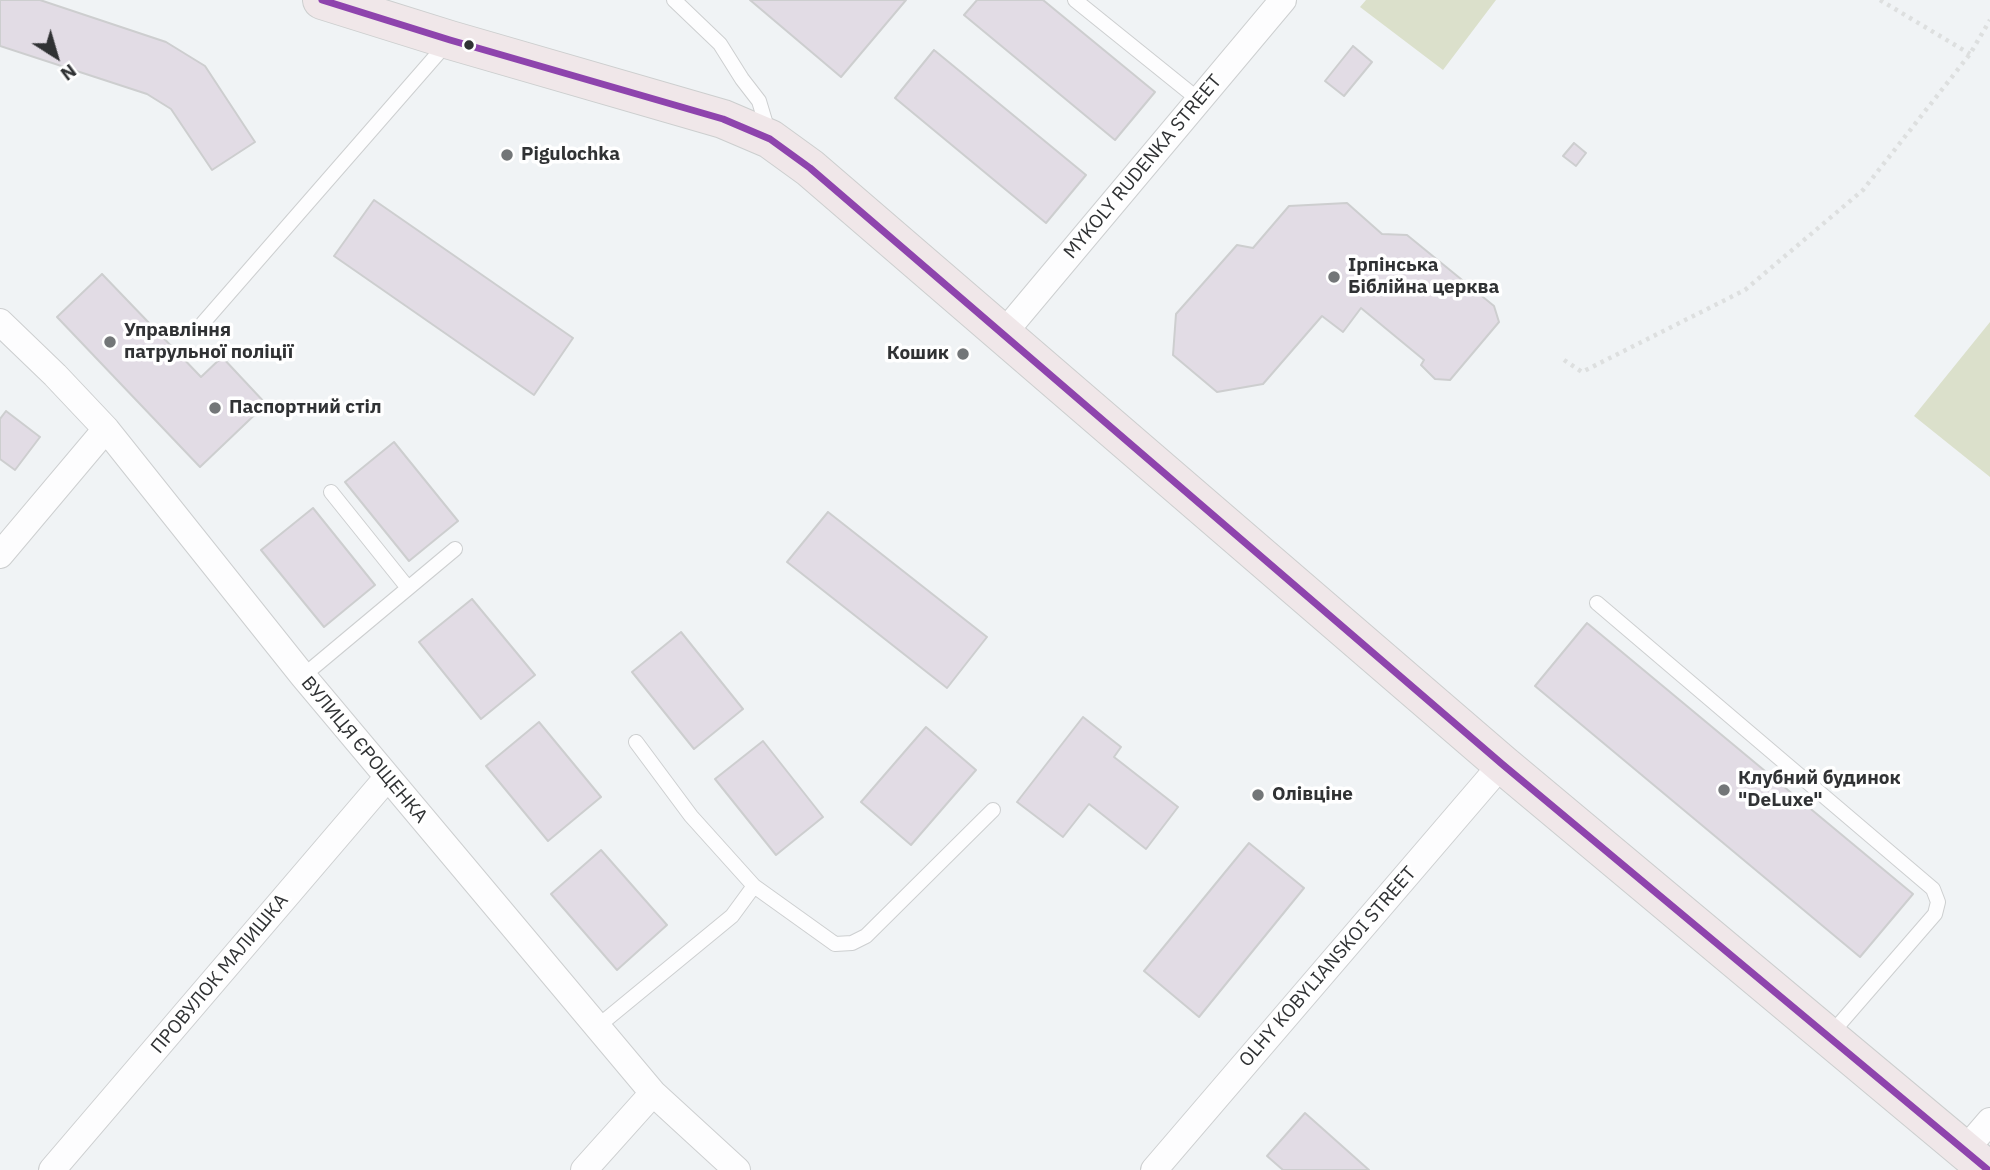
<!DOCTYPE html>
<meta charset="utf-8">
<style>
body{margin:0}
#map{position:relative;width:1990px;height:1170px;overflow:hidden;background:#f0f3f5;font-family:"IBM Plex Sans",sans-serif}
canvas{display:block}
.north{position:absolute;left:21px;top:21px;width:70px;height:70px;-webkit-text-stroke:5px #fff;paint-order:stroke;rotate:143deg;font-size:19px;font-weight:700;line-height:28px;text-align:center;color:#303234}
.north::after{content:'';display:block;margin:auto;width:24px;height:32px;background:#303234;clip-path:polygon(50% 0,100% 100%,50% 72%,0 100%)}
</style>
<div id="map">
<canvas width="1990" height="1170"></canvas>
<div class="north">N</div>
</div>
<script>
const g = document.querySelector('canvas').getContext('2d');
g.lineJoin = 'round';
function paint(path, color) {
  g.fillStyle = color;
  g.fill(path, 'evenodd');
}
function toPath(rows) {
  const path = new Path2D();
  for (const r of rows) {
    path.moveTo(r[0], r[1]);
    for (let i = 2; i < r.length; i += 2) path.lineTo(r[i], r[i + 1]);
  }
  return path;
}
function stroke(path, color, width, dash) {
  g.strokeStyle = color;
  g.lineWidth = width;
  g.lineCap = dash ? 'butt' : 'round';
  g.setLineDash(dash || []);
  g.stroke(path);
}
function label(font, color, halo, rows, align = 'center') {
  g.font = font + ' "IBM Plex Sans",sans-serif';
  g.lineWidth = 7;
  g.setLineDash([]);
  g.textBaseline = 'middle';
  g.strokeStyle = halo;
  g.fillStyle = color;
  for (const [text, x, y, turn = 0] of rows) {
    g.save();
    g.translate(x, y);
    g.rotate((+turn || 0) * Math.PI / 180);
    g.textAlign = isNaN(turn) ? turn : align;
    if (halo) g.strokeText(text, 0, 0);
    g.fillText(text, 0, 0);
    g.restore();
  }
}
paint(toPath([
 [1366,0,1496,0,1443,70,1360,7],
 [1990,322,1990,477,1914,416]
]), '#dbe0cb');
const building = toPath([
 [0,0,40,0,166,42,205,66,255,142,212,170,171,109,147,94,0,46,0,0],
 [750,0,906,0,841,77,750,0],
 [977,0,1043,0,1155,92,1115,140,964,15,977,0],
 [1353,46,1372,62,1344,96,1325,81,1353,46],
 [934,50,1086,175,1046,223,895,98,934,50],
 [1574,143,1586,153,1576,166,1563,156,1574,143],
 [374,200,573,338,534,395,334,256,374,200],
 [1347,203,1382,234,1407,235,1494,306,1499,322,1450,380,1435,379,1421,365,1424,360,1361,308,1343,332,1322,316,1263,384,1217,392,1173,355,1176,314,1237,245,1253,248,1289,206,1347,203],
 [102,274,201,377,222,357,266,404,200,467,57,317,102,274],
 [6,411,40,437,15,470,0,459,0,419,6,411],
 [394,442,458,521,409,561,345,482,394,442],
 [313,508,375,585,324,627,261,550,313,508],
 [828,512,987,637,947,688,787,562,828,512],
 [472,599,535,675,481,719,419,642,472,599],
 [1587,623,1913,894,1860,957,1535,686,1587,623],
 [681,632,743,709,694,749,632,672,681,632],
 [1083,717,1121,747,1114,757,1178,807,1146,849,1089,804,1063,837,1017,802,1083,717],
 [539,722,601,797,548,841,486,766,539,722],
 [926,727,976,770,911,845,861,802,926,727],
 [763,741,823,817,776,855,715,779,763,741],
 [1249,843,1304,888,1199,1017,1144,971,1249,843],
 [601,850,667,925,617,970,551,894,601,850],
 [1305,1113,1369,1170,1283,1170,1267,1156,1305,1113]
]);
paint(building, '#e2dce5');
stroke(building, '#cdcecf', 2);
const service = toPath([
 [674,0,720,44,742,79,759,101,768,131],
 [1075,0,1199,100],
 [203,323,448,42],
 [331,492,408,588],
 [1597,603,1933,889,1938,902,1935,914,1830,1035],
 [303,676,455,549],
 [754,886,835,944,852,943,866,936,993,810],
 [597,1027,732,916,754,886,691,816,636,742]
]);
const minor = toPath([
 [0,322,55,375,106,429,303,676,653,1093,737,1170],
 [1003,334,1283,0],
 [0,555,106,429],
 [1965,1150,1990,1121],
 [52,1170,387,778],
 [584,1170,653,1093],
 [1154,1170,1502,764]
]);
const primary = toPath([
 [322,0,450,40,723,119,770,139,810,168,1502,764,1988,1170]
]);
stroke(service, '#cdcfd0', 16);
stroke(minor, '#cdcfd0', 28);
stroke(primary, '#cccece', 40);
stroke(toPath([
 [1880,0,1970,54],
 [1564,360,1582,372,1745,290,1863,190,1970,54,1990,20]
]), '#dddfdf', 4.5, [3.5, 5]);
stroke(service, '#fdfdfe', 14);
stroke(minor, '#fdfdfe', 26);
stroke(primary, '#f0e7e9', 38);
stroke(toPath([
 [322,0,450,40,723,119,770,139,810,168,1502,764,1988,1170]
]), '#8e44ad', 7);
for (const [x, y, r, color] of [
 [469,45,6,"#303234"],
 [507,155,7,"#737678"],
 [1334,277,7,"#737678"],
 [110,342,7,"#737678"],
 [963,354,7,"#737678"],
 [215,408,7,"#737678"],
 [1724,790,7,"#737678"],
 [1258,795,7,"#737678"]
]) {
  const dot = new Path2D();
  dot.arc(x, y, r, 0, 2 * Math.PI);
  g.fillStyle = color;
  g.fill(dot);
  stroke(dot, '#fff', 2.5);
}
label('bold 19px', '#303234', '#fff', [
 ["Pigulochka",521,155],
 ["Ірпінська",1348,266],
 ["Біблійна церква",1348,288],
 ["Управління",124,331],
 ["патрульної поліції",124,353],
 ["Кошик",949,354,"right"],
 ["Паспортний стіл",229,408],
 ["Клубний будинок",1738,779],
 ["\"DeLuxe\"",1738,801],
 ["Олівціне",1272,795]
], 'left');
label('19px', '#303234', '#fff', [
 ["MYKOLY RUDENKA STREET",1143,167,-50],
 ["ВУЛИЦЯ ЄРОЩЕНКА",364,750,50],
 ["OLHY KOBYLIANSKOI STREET",1328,967,-49],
 ["ПРОВУЛОК МАЛИШКА",220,974,-50]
]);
</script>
